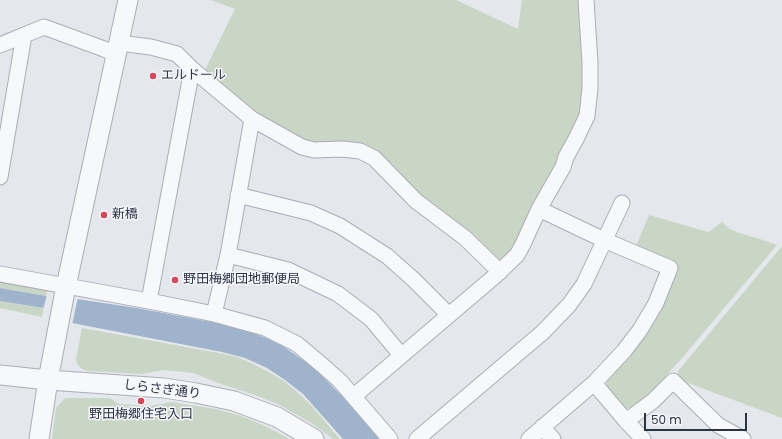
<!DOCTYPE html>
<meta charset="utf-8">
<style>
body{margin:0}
#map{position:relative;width:782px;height:439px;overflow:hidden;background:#e4e7ec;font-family:Poppins,sans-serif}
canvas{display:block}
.scale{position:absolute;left:644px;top:413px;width:103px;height:18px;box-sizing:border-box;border:2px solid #2b3445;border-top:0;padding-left:5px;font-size:12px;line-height:14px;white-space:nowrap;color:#2b3445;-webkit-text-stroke:3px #f4f6f9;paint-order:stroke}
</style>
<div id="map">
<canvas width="782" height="439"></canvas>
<div class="scale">50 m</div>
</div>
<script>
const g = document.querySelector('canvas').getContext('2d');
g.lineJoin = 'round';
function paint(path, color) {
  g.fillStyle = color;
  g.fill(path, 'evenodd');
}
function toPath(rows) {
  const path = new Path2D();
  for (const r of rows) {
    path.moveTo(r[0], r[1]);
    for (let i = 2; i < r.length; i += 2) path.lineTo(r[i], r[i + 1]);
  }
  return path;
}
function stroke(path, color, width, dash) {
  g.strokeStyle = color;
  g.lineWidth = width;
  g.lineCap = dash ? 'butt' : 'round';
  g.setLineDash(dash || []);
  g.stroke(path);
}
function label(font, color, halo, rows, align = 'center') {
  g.font = font + ' Poppins,"Noto Sans JP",sans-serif';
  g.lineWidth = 3;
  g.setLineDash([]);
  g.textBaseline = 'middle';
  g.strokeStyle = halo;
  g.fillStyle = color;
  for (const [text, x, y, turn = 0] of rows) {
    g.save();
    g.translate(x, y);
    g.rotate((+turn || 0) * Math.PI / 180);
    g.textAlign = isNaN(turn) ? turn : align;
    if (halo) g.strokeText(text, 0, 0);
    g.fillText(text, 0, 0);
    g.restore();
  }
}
paint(toPath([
 [211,0,456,0,518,29,522,0,583,0,588,70,582,118,512,250,501,261,497,261,417,194,378,155,304,142,261,117,205,70,235,9],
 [649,215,708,232,722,222,730,229,739,233,760,239,777,245,683,357,655,388,643,400,629,408,623,408,607,387,607,382,657,312,678,265,636,246],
 [782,246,782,418,680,380,678,375,678,371],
 [0,279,48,287,46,296,0,288],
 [0,301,44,308,42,317,0,308],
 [82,328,224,354,237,357,251,363,267,371,284,381,298,393,310,404,340,439,333,439,313,424,278,404,252,394,215,382,194,373,163,370,142,374,87,371,82,369,77,364,76,359],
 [65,398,110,398,119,404,150,406,171,402,216,409,241,416,263,425,290,439,52,439,56,408]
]), '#c9d6c5');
paint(toPath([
 [0,288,46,296,77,299,137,308,227,325,247,331,266,338,283,346,314,368,342,396,379,439,343,439,303,394,285,380,267,368,245,358,222,352,72,323,44,308,0,301]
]), '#9fb4cc');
paint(toPath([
 [47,294,78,297,72,325,43,310]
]), '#e4e7ec');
const minor = toPath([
 [119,43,151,47,177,54,192,69,252,119,302,147,314,150,342,149,360,151,374,158,416,201,465,238,500,272],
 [0,45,44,27,104,49,116,54],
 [0,177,24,35],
 [238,195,311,213,340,226,387,256,413,279,449,315],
 [228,255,288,270,338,294,371,319,401,355],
 [0,274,149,301,214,314,265,328,297,344,322,365,340,381,390,439],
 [149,301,192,69],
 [214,314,228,255,252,119],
 [594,383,626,421,643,439],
 [354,396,495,276,517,255,523,244,539,209,563,167,566,157,576,139,587,116,590,88,590,63,586,0],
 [626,421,653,401,673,381,718,425,743,439],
 [542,427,553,439],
 [417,439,543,332,569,305,584,284,622,203],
 [529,439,594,383,624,351,640,330,656,303,670,268,604,240,539,209]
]);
const tertiary = toPath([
 [0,375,48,380,164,388,196,393,234,401,277,417,314,439],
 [39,439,48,380,65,291,128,0]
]);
stroke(minor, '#a9aeb7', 17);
stroke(tertiary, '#a9aeb7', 21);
stroke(minor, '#f7f8fa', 15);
stroke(tertiary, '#f7f8fa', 19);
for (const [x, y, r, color] of [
 [153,76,4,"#d1495b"],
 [104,215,4,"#d1495b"],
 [175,280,4,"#d1495b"],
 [141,401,4,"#d1495b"]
]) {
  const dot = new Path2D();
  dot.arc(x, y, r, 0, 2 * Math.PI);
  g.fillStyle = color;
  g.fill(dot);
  stroke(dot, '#f4f6f9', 1.5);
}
label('13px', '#2b3445', '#f4f6f9', [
 ["エルドール",161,76],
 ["新橋",112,215],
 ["野田梅郷団地郵便局",183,280],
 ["野田梅郷住宅入口",141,415,"center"]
], 'left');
label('13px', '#2b3445', '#f4f6f9', [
 ["しらさぎ通り",162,390,7]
]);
</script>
